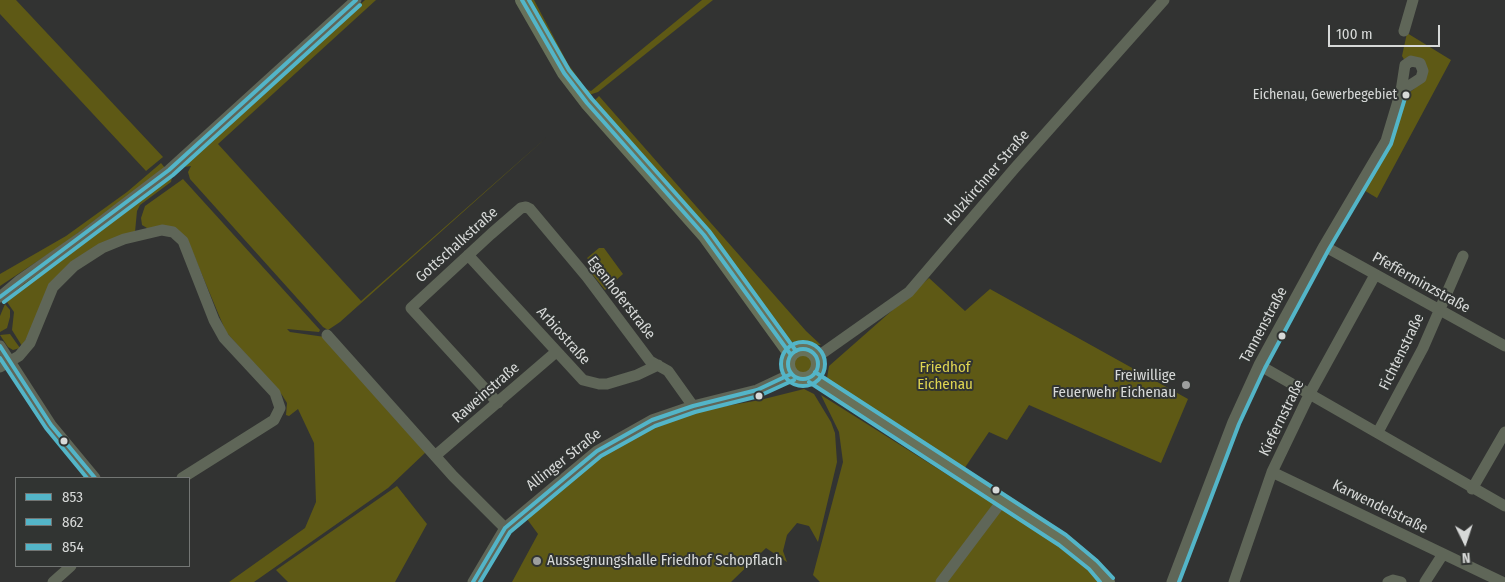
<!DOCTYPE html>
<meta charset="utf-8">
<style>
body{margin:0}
#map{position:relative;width:1505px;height:582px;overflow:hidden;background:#323332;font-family:"Fira Sans Condensed",sans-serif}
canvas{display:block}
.legend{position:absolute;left:15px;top:477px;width:175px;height:90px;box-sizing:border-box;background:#313432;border:1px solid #737674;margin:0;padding:6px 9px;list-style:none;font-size:15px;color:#d7d9d8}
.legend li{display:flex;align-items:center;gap:10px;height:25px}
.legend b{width:25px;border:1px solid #737674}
.north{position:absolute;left:1440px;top:517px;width:50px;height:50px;-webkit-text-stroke:4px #313432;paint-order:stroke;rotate:176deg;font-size:14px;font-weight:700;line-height:20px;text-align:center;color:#d7d9d8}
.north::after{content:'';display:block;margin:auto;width:18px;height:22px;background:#d7d9d8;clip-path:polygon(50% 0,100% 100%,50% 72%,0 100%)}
.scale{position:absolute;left:1328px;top:25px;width:112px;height:22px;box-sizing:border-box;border:2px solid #d7d9d8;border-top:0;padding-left:6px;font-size:15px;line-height:18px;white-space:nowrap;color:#d7d9d8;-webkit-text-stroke:4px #313432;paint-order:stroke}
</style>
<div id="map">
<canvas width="1505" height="582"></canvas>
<ul class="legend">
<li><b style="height:6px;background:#53b5c8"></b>853</li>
<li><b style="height:6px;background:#53b5c8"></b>862</li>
<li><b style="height:6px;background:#53b5c8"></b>854</li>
</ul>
<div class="north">N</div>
<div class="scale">100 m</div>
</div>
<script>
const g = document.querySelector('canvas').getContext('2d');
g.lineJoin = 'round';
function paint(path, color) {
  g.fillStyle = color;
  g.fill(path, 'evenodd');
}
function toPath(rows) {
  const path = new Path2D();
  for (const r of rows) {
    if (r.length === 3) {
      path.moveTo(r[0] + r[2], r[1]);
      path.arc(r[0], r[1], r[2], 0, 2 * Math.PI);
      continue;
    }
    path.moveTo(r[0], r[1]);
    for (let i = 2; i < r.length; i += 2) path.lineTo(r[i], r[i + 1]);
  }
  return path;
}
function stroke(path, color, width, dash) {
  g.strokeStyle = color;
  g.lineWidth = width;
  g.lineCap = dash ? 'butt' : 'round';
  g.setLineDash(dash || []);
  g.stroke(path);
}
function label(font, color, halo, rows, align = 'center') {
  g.font = font + ' "Fira Sans Condensed",sans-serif';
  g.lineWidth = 4;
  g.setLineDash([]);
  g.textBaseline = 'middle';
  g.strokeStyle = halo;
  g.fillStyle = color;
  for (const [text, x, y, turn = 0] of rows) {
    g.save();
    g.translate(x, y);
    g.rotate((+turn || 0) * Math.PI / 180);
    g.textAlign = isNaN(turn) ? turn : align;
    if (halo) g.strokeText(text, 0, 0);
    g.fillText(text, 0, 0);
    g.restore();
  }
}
paint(toPath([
 [0,0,16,0,163,157,146,171,0,14],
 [365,0,376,0,218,144,361,301,547,137,340,322,328,330,323,327,190,179,188,172,191,166,184,167,182,165],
 [531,0,534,0,568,64,586,89,591,91,702,0,713,0,598,92,589,95,580,87],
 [1407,33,1451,60,1377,198,1362,189,1404,96,1414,89,1428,70,1405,61,1402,56],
 [599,96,806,331,821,345,798,345,787,339,718,244,593,102],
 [161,163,165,168,59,247,0,286,0,274,66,236,127,192],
 [170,175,172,177,171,182,140,205,137,211,135,232,70,265,22,346,12,330,14,312,7,302,20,287],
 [183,179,320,330,319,332,287,329,290,332,325,337,426,452,388,488,254,582,229,582,305,528,316,502,314,443,298,409,289,416,286,415,287,403,282,395,226,332,187,239,147,228,142,225,141,218,145,206],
 [599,248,604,248,623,274,605,290,588,269,593,265,587,258],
 [929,278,965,311,990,289,1188,399,1161,463,1029,405,1007,440,989,432,964,469,860,405,827,378,829,366],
 [5,304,10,310,10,317,7,328,0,332,0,316],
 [10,334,20,348,13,350,8,347,0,335],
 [803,364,12],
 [804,389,814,394,831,422,835,433,837,462,818,542,809,526,797,523,787,535,783,551,787,562,766,548,731,582,512,582,538,534,527,519,569,480,623,441,652,426,692,412,760,400],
 [821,395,1051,540,1088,570,1099,582,820,582,813,575,843,462,839,432],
 [397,486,427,524,395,582,288,582,276,570]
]), '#5e5915');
stroke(toPath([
 [1404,31,1413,0],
 [1324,246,1505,346],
 [468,255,583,380,599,384,607,384,637,375,658,365],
 [0,297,20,280,80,238,169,170,356,0],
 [327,335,453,476,505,528],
 [0,346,51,425,95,478],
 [817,357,909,292,1014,169,1164,0],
 [1259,365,1505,506],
 [0,367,19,356,30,343,53,287,74,266,102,248,124,239,162,230,173,232,183,241,214,320,224,338,275,393,280,408,274,420,182,478],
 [498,403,411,308,491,234,521,208,526,207,530,209,587,277,650,361,668,371,693,406],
 [1378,432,1423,348,1463,256],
 [435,456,556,352],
 [1272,472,1502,582],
 [1472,489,1505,432],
 [53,582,71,566],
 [473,582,505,528,597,451,652,420,693,406,757,390,791,374],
 [941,582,1002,501],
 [1172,582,1233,422,1259,365,1324,246,1386,141,1401,91,1405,65,1411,61,1420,63,1423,71,1421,78,1401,91],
 [1234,582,1272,472,1310,393,1375,275],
 [1388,582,1393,580,1401,582],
 [1425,582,1443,554]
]), '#5f6658', 11);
stroke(toPath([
 [522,0,564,73,587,103,704,235,791,355],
 [803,364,15],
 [812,377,1063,540,1093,565,1108,582]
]), '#67715a', 14);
stroke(toPath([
 [522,0,564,73,587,103,704,235,791,355],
 [0,297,169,170,356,0],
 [0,346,51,425,95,478],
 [803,364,15],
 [473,582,505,528,597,451,652,420,693,406,757,390,791,374]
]), '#53b5c8', 4);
stroke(toPath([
 [803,364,22],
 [809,382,1059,545,1089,569,1100,582],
 [480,582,510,532,601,456,655,426,695,412,759,396,794,380],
 [1179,582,1239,424,1265,368,1329,249,1391,144,1406,95]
]), '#53b5c8', 4);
stroke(toPath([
 [4,302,173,175,360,5],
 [0,358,46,428,87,478]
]), '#53b5c8', 4);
stroke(toPath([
 [529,0,569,70,592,99,709,231,796,351],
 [815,372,1066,535,1097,561,1113,578]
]), '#53b5c8', 4);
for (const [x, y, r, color] of [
 [1406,95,4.5,"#d7d9d8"],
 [1282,336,4.5,"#d7d9d8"],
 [1186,385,5,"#9d9f9e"],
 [759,396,4.5,"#d7d9d8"],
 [64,441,4.5,"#d7d9d8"],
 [996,490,4.5,"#d7d9d8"],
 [537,561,5,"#9d9f9e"]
]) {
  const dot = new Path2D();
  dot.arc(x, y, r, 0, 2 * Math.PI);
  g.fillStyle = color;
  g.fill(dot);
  stroke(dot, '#313432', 2);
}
label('14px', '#d7d9d8', '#313432', [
 ["Eichenau, Gewerbegebiet",1397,95]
], 'right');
label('15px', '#d7d9d8', '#313432', [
 ["Holzkirchner Straße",987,178,-49],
 ["Gottschalkstraße",457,245,-42],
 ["Pfefferminzstraße",1421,283,29],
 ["Egenhoferstraße",621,298,52],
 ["Tannenstraße",1264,325,-62],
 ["Arbiostraße",563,336,48],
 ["Fichtenstraße",1402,352,-64],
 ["Raweinstraße",486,393,-41],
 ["Kiefernstraße",1282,418,-64],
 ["Allinger Straße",564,460,-38],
 ["Karwendelstraße",1380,507,26]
]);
label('15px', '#dfd551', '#313432', [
 ["Friedhof",945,368],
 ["Eichenau",945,385]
]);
label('15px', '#d7d9d8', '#313432', [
 ["Freiwillige",1176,376],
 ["Feuerwehr Eichenau",1176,393],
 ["Aussegnungshalle Friedhof Schopflach",547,561,"left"]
], 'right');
</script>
